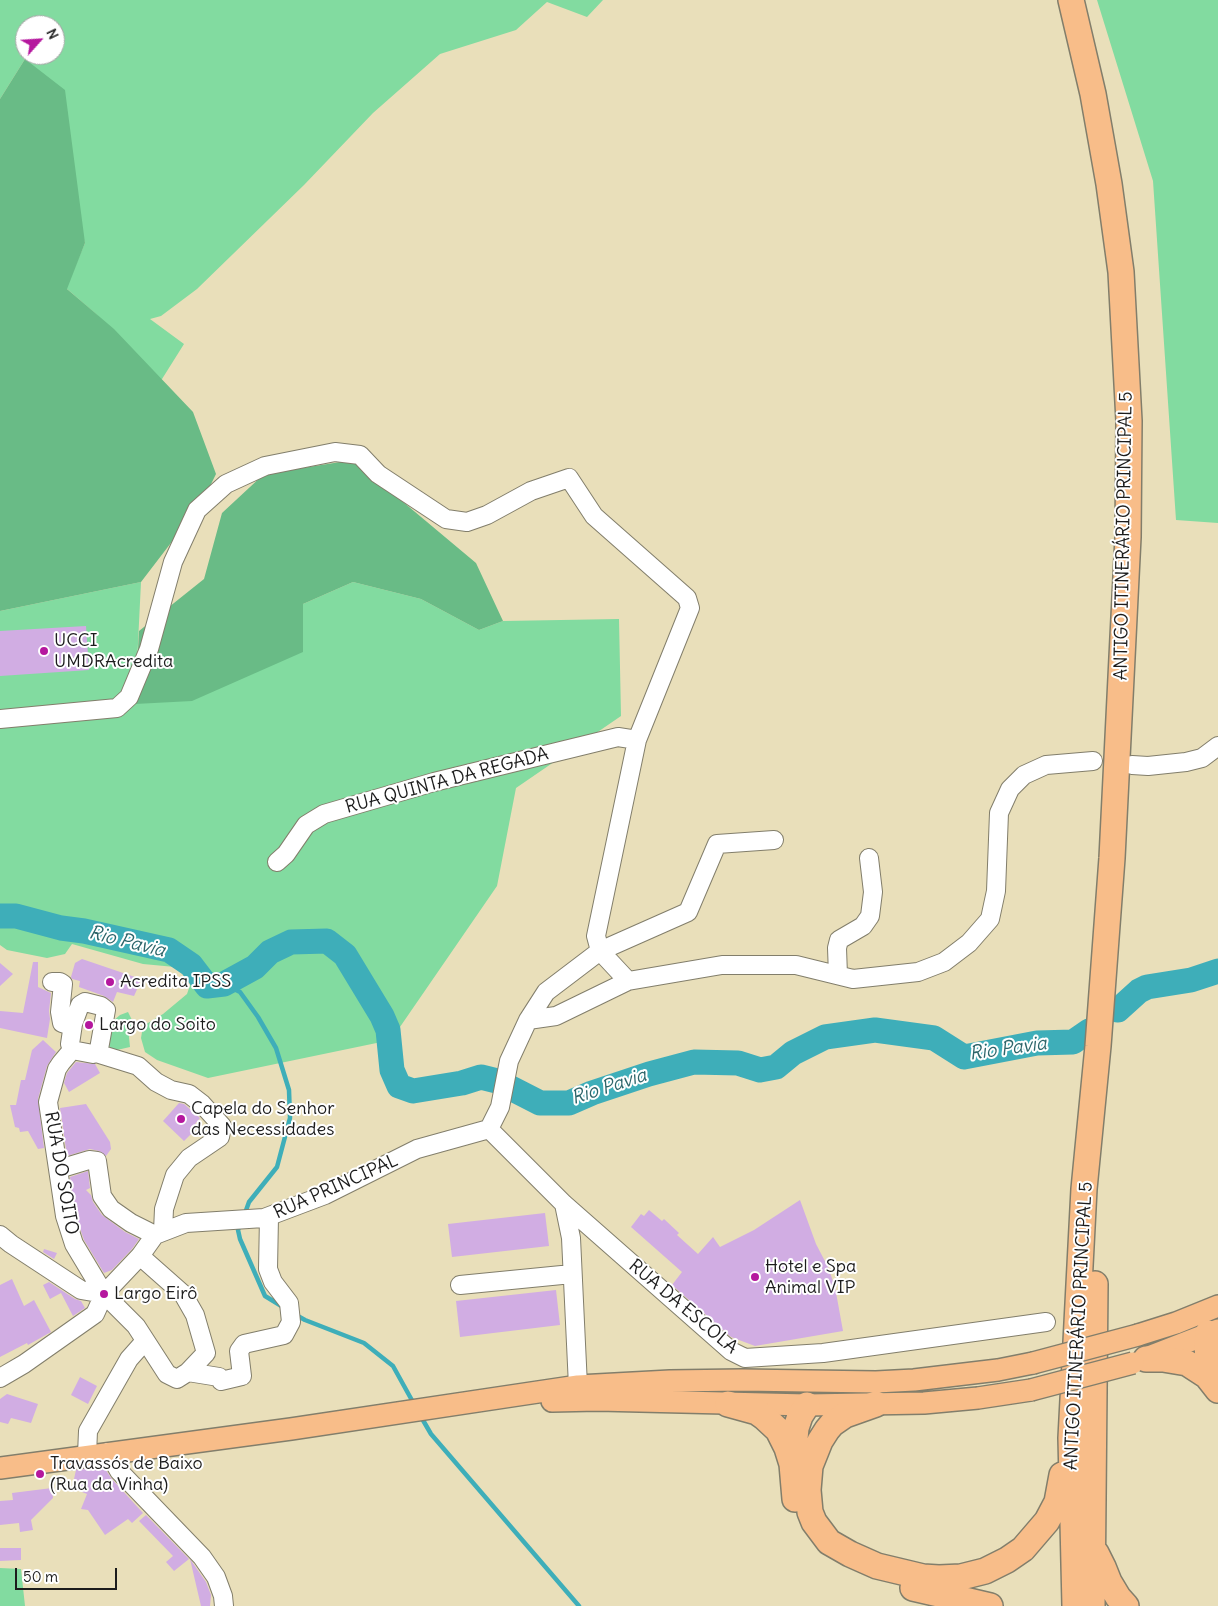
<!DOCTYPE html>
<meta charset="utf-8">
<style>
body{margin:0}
#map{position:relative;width:1218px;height:1606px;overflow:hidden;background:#e9dfba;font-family:Delius,sans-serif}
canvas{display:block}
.north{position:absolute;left:15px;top:15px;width:50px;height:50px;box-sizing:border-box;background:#fff;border:1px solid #a4a4a4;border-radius:50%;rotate:64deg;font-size:14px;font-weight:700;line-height:20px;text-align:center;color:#1c1c1c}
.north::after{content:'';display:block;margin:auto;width:18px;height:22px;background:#b5179e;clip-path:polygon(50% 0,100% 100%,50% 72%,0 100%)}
.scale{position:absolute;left:15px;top:1568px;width:102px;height:22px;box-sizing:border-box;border:2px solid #1c1c1c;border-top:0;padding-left:6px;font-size:15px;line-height:18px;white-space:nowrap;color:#1c1c1c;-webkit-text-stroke:4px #fff;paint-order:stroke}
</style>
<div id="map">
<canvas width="1218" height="1606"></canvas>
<div class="north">N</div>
<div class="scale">50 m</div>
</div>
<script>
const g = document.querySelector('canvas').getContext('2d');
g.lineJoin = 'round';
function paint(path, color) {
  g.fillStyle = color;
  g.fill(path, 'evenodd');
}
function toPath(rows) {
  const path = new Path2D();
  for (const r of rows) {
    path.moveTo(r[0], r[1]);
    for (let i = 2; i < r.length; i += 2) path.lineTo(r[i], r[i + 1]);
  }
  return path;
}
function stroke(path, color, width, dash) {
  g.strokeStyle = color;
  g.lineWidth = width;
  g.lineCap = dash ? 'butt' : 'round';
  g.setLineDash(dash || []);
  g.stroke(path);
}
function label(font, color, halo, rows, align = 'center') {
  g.font = font + ' Delius,sans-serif';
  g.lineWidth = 4;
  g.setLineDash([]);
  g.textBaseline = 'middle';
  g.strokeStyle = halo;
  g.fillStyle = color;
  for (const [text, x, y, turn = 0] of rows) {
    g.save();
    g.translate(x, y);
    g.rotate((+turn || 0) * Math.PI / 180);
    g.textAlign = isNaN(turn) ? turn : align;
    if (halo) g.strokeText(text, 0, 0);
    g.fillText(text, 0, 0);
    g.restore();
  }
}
paint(toPath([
 [0,0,603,0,587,17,547,2,516,30,440,54,373,113,304,185,197,289,161,316,150,319,184,344,157,387,96,314,66,288,85,243,25,59,0,99],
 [25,25,55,25,55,55,25,55],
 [1097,0,1218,0,1218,523,1176,520,1153,181],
 [141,582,135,704,303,604,353,582,421,599,479,630,503,621,619,619,621,716,516,788,497,886,391,1040,208,1078,157,1060,145,1052,141,1038,143,1026,163,1014,187,994,191,982,175,967,143,964,72,944,65,954,47,958,7,950,0,945,0,611],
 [128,1012,132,1020,129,1037,130,1047,117,1050,109,1047,110,1038,107,1026,120,1015],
 [0,1568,21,1569,25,1606,0,1606]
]), '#82dba0');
paint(toPath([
 [25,59,65,90,85,243,67,289,114,329,193,412,216,474,191,525,177,535,141,582,0,611,0,99],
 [353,460,476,563,503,621,479,630,421,599,353,582,303,604,303,652,192,701,135,704,139,631,204,579,222,513,264,474]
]), '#69bb86');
stroke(toPath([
 [224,984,240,992,258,1017,276,1048,289,1090,290,1118,277,1167,249,1202,244,1216],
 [240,1225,238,1230,240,1239,265,1296,283,1307],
 [296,1315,305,1320,364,1343,393,1366,414,1404],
 [420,1415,431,1434,579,1606]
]), '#3eaeb9', 4.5);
stroke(toPath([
 [0,916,16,916,61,928,84,931,169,950,191,965,207,986,224,984,255,967,270,952,291,942,327,941,345,955,382,1016,388,1030,392,1070,399,1086,413,1091,462,1083,481,1077,497,1081,540,1103,569,1103,592,1093,649,1074,694,1062,738,1063,760,1070,776,1067,793,1053,825,1037,875,1030,934,1038,964,1057,1037,1043,1073,1042,1089,1031],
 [1118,1010,1139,991,1147,987,1191,980,1218,971]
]), '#3eaeb9', 25);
paint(toPath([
 [86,626,89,670,0,676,0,631],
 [82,959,135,977,140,983,134,996,117,992,113,1002,104,996,79,987,80,981,72,979,71,977,75,963],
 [33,962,38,962,38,987,51,993,49,1011,50,1019,47,1038,0,1028,0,1011,23,1013],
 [0,963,13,974,0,986],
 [43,1040,56,1052,47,1066,38,1099,44,1148,38,1149,28,1131,20,1132,19,1128,15,1127,10,1105,16,1105,21,1080,25,1080,32,1050],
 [76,1062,95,1064,100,1073,69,1092,64,1083,67,1073],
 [179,1103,184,1104,200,1118,195,1124,198,1127,184,1141,163,1121],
 [86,1104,110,1142,111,1149,106,1156,99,1151,90,1149,67,1156,60,1108],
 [88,1171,90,1188,86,1190,91,1195,93,1202,102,1215,125,1232,139,1239,132,1249,112,1270,104,1273,84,1240,75,1214,70,1177],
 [800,1200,816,1244,828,1267,835,1287,843,1331,755,1346,731,1337,672,1285,682,1272,631,1227,641,1214,644,1216,649,1210,662,1221,664,1219,679,1233,677,1235,698,1254,713,1237,720,1247,754,1230],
 [545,1213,549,1246,452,1257,448,1224],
 [44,1249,57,1253,54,1259,43,1252],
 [12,1279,24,1306,34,1300,51,1332,28,1345,27,1343,0,1357,0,1285],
 [49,1282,75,1299,81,1301,85,1308,73,1316,61,1293,50,1299,43,1285],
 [556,1290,560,1325,460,1337,456,1301],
 [80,1377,97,1386,88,1404,71,1395],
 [7,1394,38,1404,31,1423,11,1418,8,1424,0,1422,0,1399],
 [104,1467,111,1478,143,1513,132,1523,128,1519,105,1535,88,1510,81,1509,87,1494,72,1488,76,1470],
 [52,1488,53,1498,31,1520,33,1530,20,1532,19,1523,0,1525,0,1501,13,1500,12,1493],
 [146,1515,189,1559,174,1571,166,1562,173,1556,139,1521],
 [0,1548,21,1548,21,1560,0,1561],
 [190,1559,206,1582,211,1595,210,1606,201,1606]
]), '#d1ade3');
const minor = toPath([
 [0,719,117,708,129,697,149,649,173,562,197,510,226,484,265,466,335,452,360,455,378,474,446,519,467,522,487,515,531,491,569,478,594,516,687,598,690,608,637,740,596,936,600,951,688,912,717,844,774,840],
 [1132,765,1148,766,1186,762,1202,758,1218,746],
 [277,862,286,854,306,825,324,814,434,782,618,737,637,740],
 [838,975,837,948,839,940,863,926,870,916,873,892,869,858],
 [628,981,722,965,796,965,853,979,918,972,944,962,969,943,990,919,996,891,999,813,1010,789,1024,775,1046,765,1093,761],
 [52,982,60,982,63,984,60,1012,62,1023,68,1025,73,1024],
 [72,1050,61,1063,57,1069,48,1102,65,1216,74,1244,104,1294,136,1326,167,1374,177,1379,188,1372,219,1377,221,1381,242,1376,239,1351,244,1344,284,1335,291,1322,289,1303,273,1282,268,1269,269,1217],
 [72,1050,93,1054,96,1053,138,1066,156,1082,171,1090,189,1094,202,1104,222,1126,220,1137,189,1158,175,1175,164,1209,163,1231],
 [72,1050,70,1044,73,1024,80,1005,85,1002,101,1006,106,1010,99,1049,96,1053],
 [489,1129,564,1204,731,1351,745,1358,823,1353,1046,1322],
 [489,1129,500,1107,509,1061,528,1020,546,992,600,951,628,981,556,1016,528,1020],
 [59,1169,89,1160,97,1161,102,1196,111,1209,131,1223,155,1235],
 [564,1204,571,1238,578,1386,581,1391,587,1396],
 [0,1235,11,1244,81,1290,104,1294],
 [140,1256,183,1294,195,1315,206,1353,188,1372],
 [460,1285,572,1274],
 [0,1378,24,1364,95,1314,104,1294,140,1256,155,1235,186,1223,264,1218,325,1195,417,1149,489,1129],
 [108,1452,119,1471,202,1557,216,1577,223,1596,224,1606],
 [87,1455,88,1431,129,1359,145,1341]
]);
const major = toPath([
 [1138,1335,1176,1323,1218,1306],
 [1146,1358,1218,1330],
 [552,1401,598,1400,807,1405,924,1403,978,1398,1031,1390],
 [0,1468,291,1429,578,1386,670,1381,742,1380,876,1382,914,1380,998,1370,1033,1363]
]);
const highway = toPath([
 [1071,0,1093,94,1109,184,1121,272,1129,421,1128,537,1112,858,1098,1046,1084,1189,1071,1438,1075,1606],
 [1208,1333,1207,1345,1208,1359,1218,1383],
 [1146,1359,1163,1359,1187,1363,1207,1376,1218,1390],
 [728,1404,757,1412,764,1417,778,1430,787,1448,792,1464,795,1499],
 [876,1404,845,1415,832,1424,827,1430,820,1441,810,1466,808,1490,810,1512,814,1522,829,1542,850,1554,877,1566,923,1577,939,1578,961,1577,985,1571,1007,1560,1023,1549,1047,1521,1057,1502,1062,1475],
 [793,1459,796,1428,800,1416,807,1405],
 [1096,1553,1103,1567,1109,1582,1118,1597,1126,1606],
 [913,1588,990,1606],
 [1092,1606,1095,1284]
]);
stroke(minor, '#827e6b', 20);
stroke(major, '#827e6b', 24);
stroke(highway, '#827e6b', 28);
stroke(minor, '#fff', 18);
stroke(major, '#f8bd89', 21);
stroke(highway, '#f8bd89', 25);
const majorBridge = toPath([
 [1033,1363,1138,1335],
 [1031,1390,1133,1363]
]);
stroke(majorBridge, '#827e6b', 24, []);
stroke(majorBridge, '#f8bd89', 21);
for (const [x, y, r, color] of [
 [44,651,5,"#b5179e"],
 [110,982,5,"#b5179e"],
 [89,1025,5,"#b5179e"],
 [181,1119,5,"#b5179e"],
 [755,1277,5,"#b5179e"],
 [104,1294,5,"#b5179e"],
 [40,1474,5,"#b5179e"]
]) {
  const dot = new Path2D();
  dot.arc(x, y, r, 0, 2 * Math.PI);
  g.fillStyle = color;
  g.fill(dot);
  stroke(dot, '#fff', 2);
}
label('18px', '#1c1c1c', '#fff', [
 ["ANTIGO ITINERÁRIO PRINCIPAL 5",1124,536,-89],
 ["RUA QUINTA DA REGADA",447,781,-15],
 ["RUA DO SOITO",61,1173,80],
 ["RUA PRINCIPAL",336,1187,-24],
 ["RUA DA ESCOLA",683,1307,40],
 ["ANTIGO ITINERÁRIO PRINCIPAL 5",1079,1326,-87]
]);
label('18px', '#1c1c1c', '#fff', [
 ["UCCI",54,641],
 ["UMDRAcredita",54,662],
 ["Acredita IPSS",120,982],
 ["Largo do Soito",99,1025],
 ["Capela do Senhor",191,1109],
 ["das Necessidades",191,1130],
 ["Hotel e Spa",765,1267],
 ["Animal VIP",765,1288],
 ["Largo Eirô",114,1294],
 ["Travassós de Baixo",50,1464],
 ["(Rua da Vinha)",50,1485]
], 'left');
label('italic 19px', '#2d656a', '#fff', [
 ["Rio Pavia",127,942,14],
 ["Rio Pavia",1008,1049,-8],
 ["Rio Pavia",609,1087,-18]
]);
</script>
